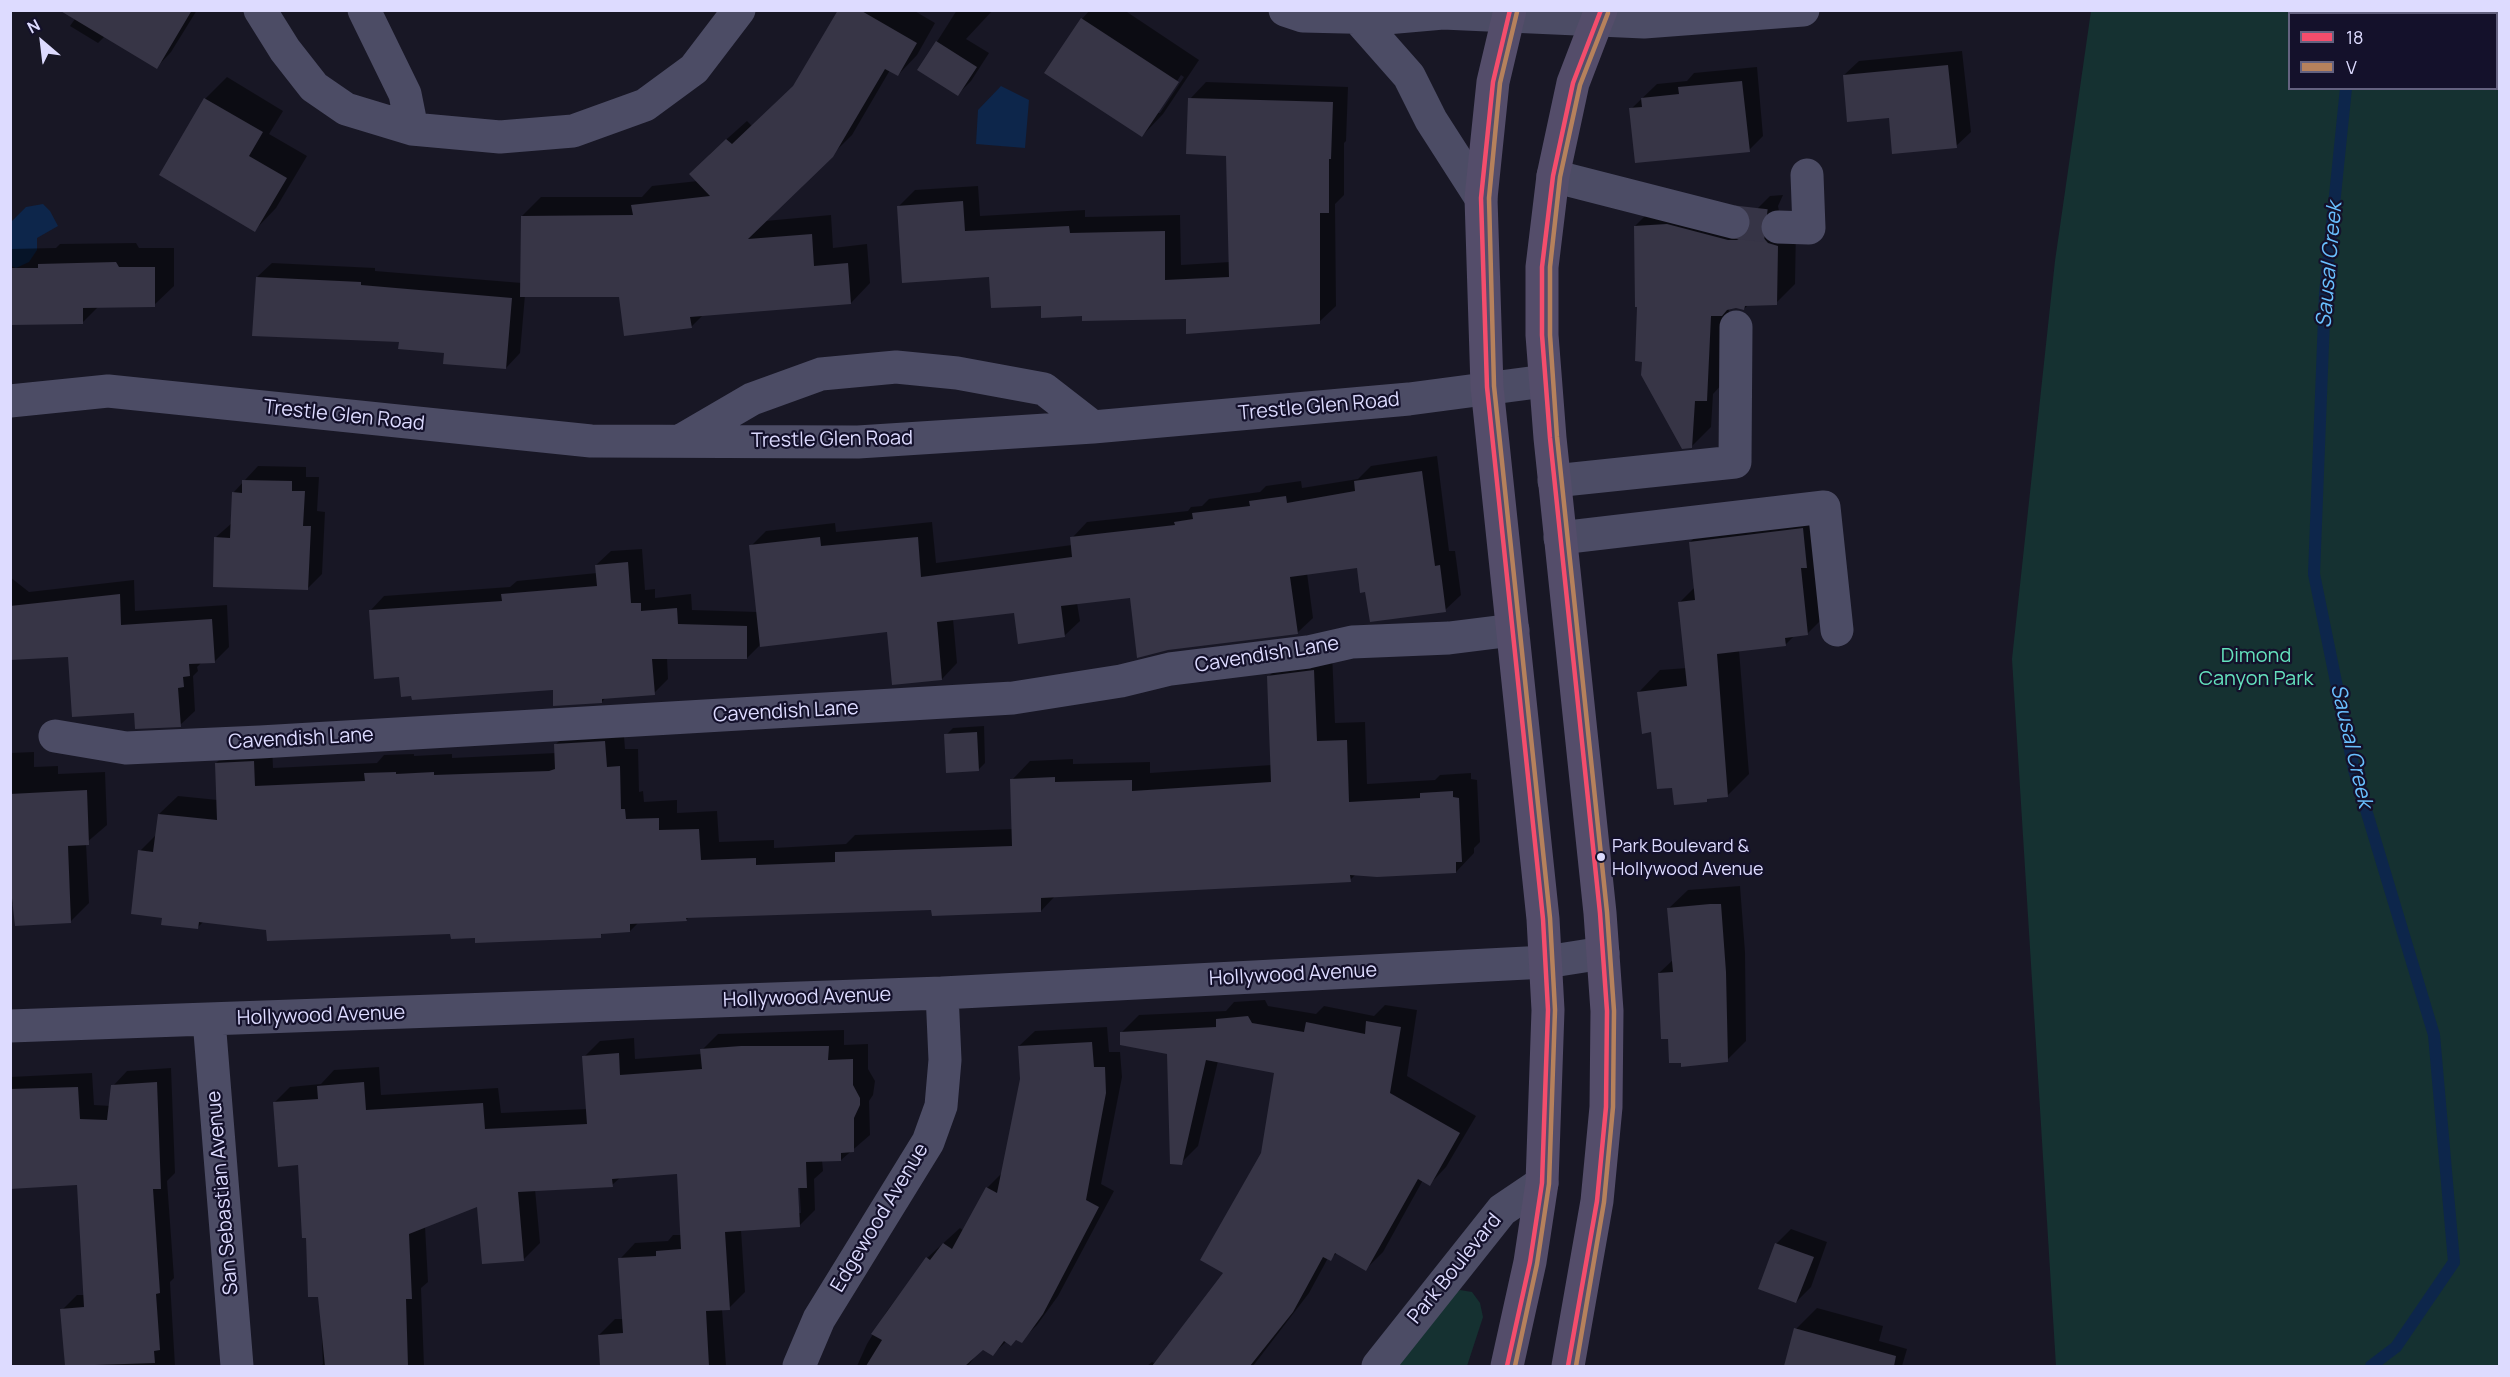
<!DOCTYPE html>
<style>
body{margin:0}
#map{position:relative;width:2510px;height:1377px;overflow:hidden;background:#181725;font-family:Manrope,sans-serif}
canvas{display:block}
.frame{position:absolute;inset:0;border:12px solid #dddbff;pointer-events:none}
.legend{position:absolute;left:2288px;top:12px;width:210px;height:78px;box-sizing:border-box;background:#14112b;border:2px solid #646280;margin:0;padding:8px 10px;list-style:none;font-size:18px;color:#dddbff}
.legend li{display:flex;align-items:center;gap:12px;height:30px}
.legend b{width:30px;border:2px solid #646280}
.north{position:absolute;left:12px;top:12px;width:60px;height:60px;-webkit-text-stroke:4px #14112b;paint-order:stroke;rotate:332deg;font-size:16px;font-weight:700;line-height:24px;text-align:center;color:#dddbff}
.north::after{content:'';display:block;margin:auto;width:21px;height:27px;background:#dddbff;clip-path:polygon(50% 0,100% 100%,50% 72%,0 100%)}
</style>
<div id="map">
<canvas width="2510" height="1377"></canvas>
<div class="frame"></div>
<ul class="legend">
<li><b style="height:8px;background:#f44d6c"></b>18</li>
<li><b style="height:8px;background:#b6815c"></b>V</li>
</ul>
<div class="north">N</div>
</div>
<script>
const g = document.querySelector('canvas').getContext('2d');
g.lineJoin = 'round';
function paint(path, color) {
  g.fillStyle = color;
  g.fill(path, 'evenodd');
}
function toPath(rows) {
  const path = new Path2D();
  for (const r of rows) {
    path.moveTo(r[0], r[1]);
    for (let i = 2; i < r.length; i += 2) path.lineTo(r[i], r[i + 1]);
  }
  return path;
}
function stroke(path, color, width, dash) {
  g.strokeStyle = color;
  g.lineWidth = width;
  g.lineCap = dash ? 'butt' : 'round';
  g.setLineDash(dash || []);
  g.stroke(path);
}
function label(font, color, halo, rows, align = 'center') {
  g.font = font + ' Manrope,sans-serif';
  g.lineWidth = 4.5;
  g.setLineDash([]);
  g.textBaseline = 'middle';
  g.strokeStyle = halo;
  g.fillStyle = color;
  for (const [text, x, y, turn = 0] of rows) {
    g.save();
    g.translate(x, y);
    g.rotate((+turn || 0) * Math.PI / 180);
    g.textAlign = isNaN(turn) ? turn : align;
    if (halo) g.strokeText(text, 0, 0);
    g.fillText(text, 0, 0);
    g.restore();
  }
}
paint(toPath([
 [2091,11,2499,11,2499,1366,2056,1366,2012,659,2055,261],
 [2290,14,2496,14,2496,88,2290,88],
 [1460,1290,1472,1292,1480,1303,1483,1317,1467,1366,1397,1366,1451,1296]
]), '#153131');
paint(toPath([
 [1001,86,1029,100,1025,148,976,144,978,110],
 [43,204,50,211,58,226,37,238,37,250,29,262,16,268,11,266,11,222,26,207]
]), '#0d264b');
paint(toPath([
 [68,10,197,10,171,52,157,67,105,36,98,43,70,26,77,16],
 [839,10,913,10,935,23,917,55,898,75,890,70,852,135,765,221,831,215,833,248,867,244,870,283,851,303,703,315,691,327,621,296,525,295,520,353,506,368,401,341,257,277,272,263,375,268,375,271,522,283,522,216,541,197,642,197,652,186,698,181,710,154,747,121,752,126,796,84],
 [957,10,993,10,966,39,989,53,971,81,958,94,919,70],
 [1090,10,1124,10,1199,60,1163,114,1142,136,1082,19],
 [1181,75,1184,77,1160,113,1156,113],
 [1962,51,1971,132,1956,146,1890,116,1844,75,1859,61],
 [1757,67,1763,136,1749,150,1631,109,1657,84,1687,81,1694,73],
 [227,77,283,111,269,134,307,156,276,208,255,230,205,99],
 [1206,82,1348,87,1346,141,1344,143,1344,195,1335,204,1336,306,1319,322,1084,315,1042,304,990,275,899,206,915,190,978,186,980,216,1085,210,1085,217,1180,215,1181,265,1230,262,1227,154,1190,99],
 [1783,195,1778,206,1780,216,1796,227,1795,284,1776,303,1749,304,1744,309,1736,307,1729,308,1725,381,1713,394,1711,427,1692,446,1639,306,1635,226,1654,207,1752,222,1751,215,1770,196],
 [136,243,139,248,174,248,174,286,154,305,99,306,83,322,10,323,10,249,56,248,60,244],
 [1437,456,1449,551,1455,551,1461,595,1445,610,1367,590,1358,566,1307,573,1313,618,1297,633,1131,596,1077,603,1080,621,1064,636,1016,611,953,619,957,663,942,679,888,630,762,643,747,658,667,658,668,679,654,693,606,697,602,702,555,689,401,675,370,611,384,596,510,587,517,581,597,573,596,565,611,551,642,549,645,590,655,589,655,598,691,594,692,610,758,612,751,546,766,531,835,523,836,532,932,522,936,563,1072,545,1072,538,1087,522,1188,511,1191,507,1202,506,1209,499,1260,492,1266,486,1301,481,1302,488,1358,479,1371,466],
 [258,466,306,467,306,477,319,477,317,511,325,512,322,574,307,589,216,537,232,523,233,493],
 [1824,507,1829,612,1808,633,1795,635,1786,644,1739,650,1749,774,1727,796,1710,797,1706,800,1674,787,1639,692,1660,670,1687,668,1679,603,1695,587,1690,542,1712,521],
 [10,577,29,592,134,580,135,611,227,605,229,647,215,661,202,662,197,667,198,671,193,676,195,711,180,725,135,712,69,655,10,659],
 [1332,652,1335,723,1365,722,1367,784,1435,780,1440,775,1471,773,1471,779,1477,780,1480,842,1474,848,1474,853,1456,872,1356,874,1350,880,1055,896,1041,911,933,908,690,916,686,920,639,922,630,931,604,932,600,936,476,936,452,932,268,929,204,921,198,927,164,916,140,851,157,834,159,814,178,796,218,800,216,763,235,745,272,743,273,768,377,763,384,755,414,754,414,756,452,754,452,758,556,753,556,744,574,726,623,723,625,749,638,749,639,792,643,791,644,802,677,800,677,813,717,811,719,842,774,840,774,848,846,844,855,835,1013,829,1012,780,1030,761,1073,759,1073,764,1150,762,1150,773,1272,765,1268,677,1287,658],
 [984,726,985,763,978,770,946,735,953,728],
 [34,752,34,767,58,766,58,774,105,772,107,825,86,843,89,903,70,922,10,903,10,753],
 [1740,886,1745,952,1746,1041,1727,1060,1670,1038,1659,973,1674,959,1668,909,1688,890],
 [1265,1000,1268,1006,1316,1014,1324,1006,1374,1016,1385,1005,1417,1010,1407,1076,1476,1116,1446,1167,1430,1184,1423,1180,1383,1252,1366,1269,1337,1253,1330,1259,1328,1258,1309,1293,1253,1366,1147,1366,1152,1362,1154,1363,1178,1336,1225,1272,1262,1154,1276,1072,1218,1061,1198,1146,1181,1163,1169,1052,1122,1032,1139,1015,1226,1011,1234,1002],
 [1107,1027,1109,1052,1120,1052,1122,1077,1101,1184,1114,1191,1058,1296,1037,1325,1021,1341,1017,1338,1007,1341,993,1354,982,1347,968,1366,857,1366,867,1344,887,1311,927,1258,960,1228,964,1231,987,1188,1003,1172,1022,1106,1019,1046,1035,1031],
 [844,1030,844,1045,868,1044,868,1069,875,1081,873,1095,869,1101,870,1135,841,1160,822,1160,823,1171,814,1179,815,1210,799,1226,741,1230,745,1292,729,1308,722,1309,726,1366,601,1366,599,1335,615,1319,623,1319,620,1259,635,1243,668,1241,673,1235,682,1235,678,1172,621,1177,612,1185,535,1189,540,1243,524,1259,479,1205,425,1226,428,1282,421,1288,424,1366,320,1366,323,1364,320,1295,307,1236,299,1164,274,1103,290,1087,321,1084,334,1070,379,1067,381,1095,498,1088,501,1113,587,1109,584,1057,600,1041,634,1038,635,1059,702,1054,702,1050,718,1034],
 [796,1181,799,1181,801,1213,798,1213],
 [171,1068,175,1173,167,1181,174,1278,170,1282,175,1366,65,1366,62,1310,77,1295,85,1295,78,1183,10,1187,10,1077,92,1073,94,1105,111,1106,113,1086,127,1071],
 [1791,1229,1827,1242,1811,1287,1796,1302,1776,1244],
 [1817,1308,1883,1326,1879,1341,1907,1349,1902,1366,1785,1366,1796,1329]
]), '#0007');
stroke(toPath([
 [2360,14,2361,10],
 [2346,88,2325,293,2314,574,2354,770,2434,1035,2454,1262,2396,1347,2371,1366]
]), '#0d264b', 12);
paint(toPath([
 [59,10,192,10,157,69],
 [838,10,860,10,917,43,898,76,885,69,833,157,748,239,812,234,814,266,848,263,851,304,690,317,692,328,624,336,619,297,520,297,521,216,633,215,631,205,710,196,689,174,726,139,732,144,793,86],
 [1081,18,1179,82,1142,137,1044,73],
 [936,41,977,67,958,96,917,70],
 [1948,65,1957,148,1892,154,1889,118,1847,122,1843,75],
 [1742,81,1750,152,1635,163,1629,108,1642,107,1641,98,1679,94,1678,87],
 [204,98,263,132,249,156,287,178,255,232,159,175],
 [1188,98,1333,102,1331,159,1329,159,1329,213,1320,213,1320,324,1186,334,1186,319,1082,321,1082,316,1041,318,1041,306,991,308,989,277,902,283,897,206,963,201,965,231,1069,226,1070,233,1165,231,1165,280,1229,277,1226,156,1186,154],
 [1749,214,1766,214,1759,226,1761,235,1768,243,1778,246,1777,305,1745,306,1744,310,1736,308,1727,310,1722,316,1711,316,1707,401,1695,401,1692,448,1682,449,1641,375,1642,362,1635,361,1637,307,1635,307,1634,226,1667,224,1728,240,1737,240,1746,235,1751,227],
 [116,262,119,267,155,267,155,307,83,308,83,324,10,325,10,268,38,268,38,264],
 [256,277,361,282,361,285,512,298,506,369,443,364,444,353,398,349,399,342,252,336],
 [1422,471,1435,566,1440,565,1446,612,1370,622,1365,592,1360,593,1357,568,1290,577,1298,634,1168,650,1137,658,1130,598,1061,606,1065,637,1018,644,1014,613,937,622,942,680,892,685,887,632,760,647,749,545,820,537,821,546,918,537,921,577,1072,557,1070,537,1175,525,1174,522,1193,519,1192,513,1250,506,1249,501,1286,496,1287,503,1355,491,1354,481],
 [242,480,292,481,292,491,305,491,303,526,311,526,308,590,213,587,214,537,230,538,232,492,242,493],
 [1803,528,1807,568,1801,568,1808,635,1785,638,1786,646,1717,654,1728,797,1707,799,1707,802,1674,805,1672,788,1657,789,1651,732,1642,734,1637,692,1687,686,1678,602,1695,600,1689,542],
 [628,562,631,603,641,603,641,611,677,608,678,624,747,626,747,659,652,659,655,695,602,699,602,703,553,706,553,690,412,700,411,696,401,697,399,677,374,679,369,610,502,601,501,594,597,586,595,565],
 [120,594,121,625,212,619,215,663,189,664,190,676,183,677,184,687,178,688,181,727,135,729,134,713,72,717,68,657,10,660,10,606],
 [1314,670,1317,741,1347,740,1349,802,1420,798,1420,793,1453,791,1453,797,1459,798,1461,843,1462,862,1456,862,1456,873,1377,877,1350,875,1351,882,1041,898,1041,912,932,916,931,910,686,918,687,921,630,924,630,932,601,934,601,938,475,943,475,938,451,939,450,934,267,941,266,930,199,922,198,929,161,925,162,918,131,914,138,850,153,852,158,814,217,820,215,763,254,761,255,786,365,781,364,773,396,772,396,774,434,772,434,775,549,771,555,769,554,744,605,741,607,767,620,766,621,809,625,809,626,819,659,818,659,830,699,829,701,860,756,858,756,865,835,862,835,852,1012,846,1010,779,1055,777,1055,782,1132,780,1132,791,1271,782,1267,676],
 [977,732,979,771,946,773,944,734],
 [87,790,89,845,68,846,71,923,15,926,10,880,10,794],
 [1710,904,1721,904,1726,972,1728,1062,1681,1067,1681,1063,1669,1063,1668,1039,1661,1039,1658,973,1673,972,1667,908],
 [1248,1016,1252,1023,1304,1032,1306,1022,1365,1034,1366,1021,1401,1027,1390,1093,1460,1133,1430,1186,1418,1179,1366,1271,1335,1253,1331,1261,1323,1257,1293,1312,1250,1366,1152,1366,1223,1273,1200,1260,1261,1153,1274,1073,1206,1060,1182,1165,1170,1164,1167,1054,1120,1045,1120,1032,1216,1027,1216,1019],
 [1092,1042,1094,1067,1105,1067,1106,1093,1086,1200,1099,1207,1043,1314,1022,1343,1016,1340,1011,1346,1004,1341,993,1356,983,1350,965,1366,866,1366,882,1340,871,1334,926,1257,930,1260,943,1243,952,1249,986,1187,997,1193,1020,1079,1018,1046],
 [741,1046,829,1046,828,1060,853,1059,853,1085,860,1098,860,1105,854,1118,854,1152,841,1153,841,1161,806,1162,807,1188,798,1188,800,1227,725,1232,730,1310,706,1311,709,1366,600,1366,598,1335,623,1333,618,1258,656,1256,656,1251,681,1249,677,1174,612,1179,613,1187,518,1192,524,1261,482,1264,477,1207,409,1234,412,1299,406,1299,408,1366,325,1366,318,1297,308,1297,306,1238,302,1238,298,1165,278,1167,273,1102,318,1099,317,1086,364,1082,366,1110,483,1103,485,1129,587,1124,582,1056,619,1053,620,1075,702,1069,700,1049],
 [157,1082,161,1189,153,1189,160,1293,156,1294,160,1350,154,1351,155,1363,65,1366,60,1309,84,1307,77,1185,10,1189,10,1089,78,1087,80,1119,107,1120,111,1085],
 [1775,1243,1814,1257,1796,1303,1758,1289],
 [1794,1328,1896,1356,1894,1366,1784,1366]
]), '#373546');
stroke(toPath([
 [1733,222,1778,227]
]), '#363446', 33, [33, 16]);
stroke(toPath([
 [260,10,285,50,314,87,346,109,412,129,500,137,573,131,645,105,694,69,739,10],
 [364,10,405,94,412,129],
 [1285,10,1303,16,1386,18,1443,13,1644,22,1803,10],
 [1357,17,1409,76,1431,120,1481,198],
 [1553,176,1733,222],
 [1778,227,1809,228,1807,175],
 [10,401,108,391,591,441,858,442,1093,427,1409,399,1545,381],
 [680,441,752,399,821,374,896,367,957,373,1044,389,1093,427],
 [1554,481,1735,462,1736,327],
 [1560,538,1824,507,1837,630],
 [55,736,126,748,260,742,1013,698,1121,681,1170,669,1308,652,1352,642,1449,638,1513,630],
 [209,1020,237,1366],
 [10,1026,942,993,1546,962,1603,953],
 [799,1366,819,1319,928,1142,941,1106,945,1060,942,993],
 [1378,1366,1502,1210,1542,1183]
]), '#4c4c65', 33);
stroke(toPath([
 [1507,1366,1530,1262,1542,1183,1548,1010,1543,919,1487,387,1481,198,1493,82,1510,10],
 [1568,1366,1597,1201,1606,1107,1607,1011,1600,913,1550,438,1542,335,1542,267,1553,176,1573,83,1601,10]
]), '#544d6a', 33);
stroke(toPath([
 [1507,1366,1530,1262,1542,1183,1548,1010,1543,919,1487,387,1481,198,1493,82,1510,10],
 [1568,1366,1597,1201,1606,1107,1607,1011,1600,913,1550,438,1542,335,1542,267,1553,176,1573,83,1601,10]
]), '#f44d6c', 4.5);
stroke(toPath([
 [1515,1366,1537,1264,1549,1184,1555,1010,1550,918,1494,386,1489,198,1500,83,1517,12],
 [1576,1366,1604,1202,1613,1107,1614,1011,1607,912,1557,437,1550,335,1550,267,1560,177,1580,85,1608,13]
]), '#b6815c', 4.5);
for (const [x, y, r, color] of [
 [1601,857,5,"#dddbff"]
]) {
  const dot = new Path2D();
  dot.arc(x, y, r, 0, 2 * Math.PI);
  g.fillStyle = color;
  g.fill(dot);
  stroke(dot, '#14112b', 2);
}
label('18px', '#dddbff', '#14112b', [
 ["Park Boulevard &",1612,847],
 ["Hollywood Avenue",1612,870]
], 'left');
label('20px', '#dddbff', '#14112b', [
 ["Trestle Glen Road",1319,407,-5],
 ["Trestle Glen Road",344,416,6],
 ["Trestle Glen Road",832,440,-1],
 ["Cavendish Lane",1267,655,-9],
 ["Cavendish Lane",786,712,-3],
 ["Cavendish Lane",301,739,-3],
 ["Hollywood Avenue",1293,975,-3],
 ["Hollywood Avenue",807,998,-2],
 ["Hollywood Avenue",321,1016,-2],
 ["San Sebastian Avenue",223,1193,-95],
 ["Edgewood Avenue",880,1218,-59],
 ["Park Boulevard",1455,1269,-51]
]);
label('20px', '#64e2bd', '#14112b', [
 ["Dimond",2256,656],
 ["Canyon Park",2256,679]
]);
label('italic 21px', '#69c0ff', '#14112b', [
 ["Sausal Creek",2330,265,-85],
 ["Sausal Creek",2351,746,77]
]);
</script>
